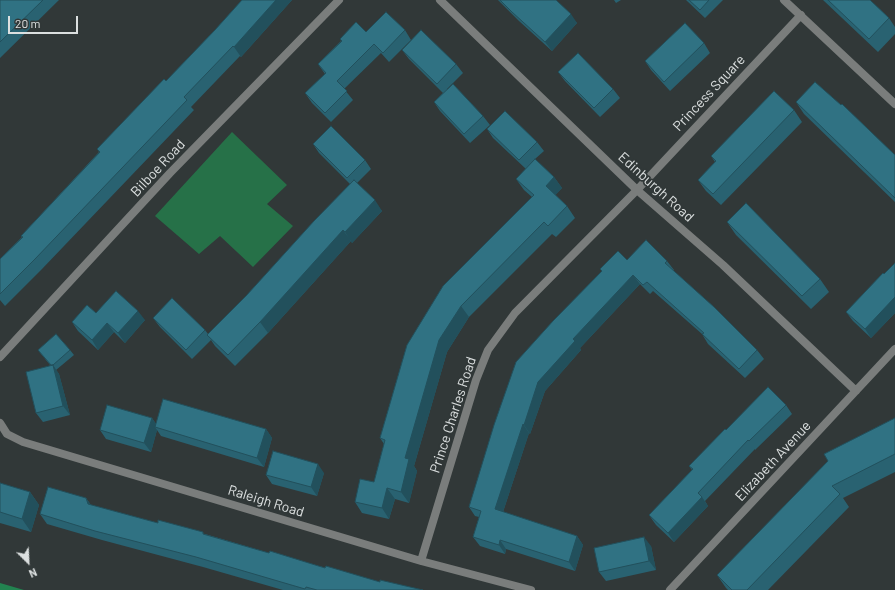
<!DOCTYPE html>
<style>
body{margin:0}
#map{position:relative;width:895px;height:590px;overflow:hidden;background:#313838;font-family:Barlow,sans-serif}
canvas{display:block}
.north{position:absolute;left:8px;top:542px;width:40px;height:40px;-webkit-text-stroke:3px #313838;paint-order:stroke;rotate:156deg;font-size:11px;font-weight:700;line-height:16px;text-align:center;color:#dce0e0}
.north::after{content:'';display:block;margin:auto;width:14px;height:18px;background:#dce0e0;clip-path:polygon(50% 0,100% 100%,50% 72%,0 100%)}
.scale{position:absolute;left:8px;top:16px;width:70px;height:18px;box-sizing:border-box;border:2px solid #dce0e0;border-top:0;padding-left:5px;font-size:12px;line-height:14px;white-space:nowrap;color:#dce0e0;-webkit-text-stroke:3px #313838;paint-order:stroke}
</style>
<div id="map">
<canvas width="895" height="590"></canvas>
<div class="north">N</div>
<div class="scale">20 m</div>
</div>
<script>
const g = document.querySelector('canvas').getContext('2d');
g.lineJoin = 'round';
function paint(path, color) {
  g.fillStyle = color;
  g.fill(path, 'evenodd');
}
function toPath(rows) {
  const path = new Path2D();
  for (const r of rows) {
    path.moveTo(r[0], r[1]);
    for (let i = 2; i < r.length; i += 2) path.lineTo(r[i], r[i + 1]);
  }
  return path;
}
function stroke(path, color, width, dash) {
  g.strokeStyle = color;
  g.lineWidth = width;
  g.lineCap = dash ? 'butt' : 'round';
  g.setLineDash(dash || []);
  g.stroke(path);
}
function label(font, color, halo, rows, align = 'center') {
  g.font = font + ' Barlow,sans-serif';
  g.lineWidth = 3.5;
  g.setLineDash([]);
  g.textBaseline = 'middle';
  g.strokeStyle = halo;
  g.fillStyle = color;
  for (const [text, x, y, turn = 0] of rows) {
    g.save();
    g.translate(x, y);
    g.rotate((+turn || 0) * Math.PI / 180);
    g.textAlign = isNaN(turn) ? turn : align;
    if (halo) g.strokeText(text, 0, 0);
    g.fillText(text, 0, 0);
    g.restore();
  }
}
paint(toPath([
 [232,132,287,185,267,204,293,226,253,267,220,236,199,254,155,216]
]), '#267148');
paint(toPath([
 [0,583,24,590,0,590]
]), '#228350');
stroke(toPath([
 [440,0,637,190,723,265,856,391],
 [784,0,895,104],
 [0,357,170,173,339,0],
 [0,423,7,434,23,442,421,561,531,590],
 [421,561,476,380,488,350,515,313,637,190,801,15],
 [670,590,895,349]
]), '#7a7d7c', 8);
paint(toPath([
 [0,0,59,0,0,58],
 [242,0,292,0,241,57,240,56,191,107,194,110,42,269,5,306,0,300,0,259,22,237,21,236,99,152,97,149,166,81,215,30],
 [498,0,556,0,577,23,552,51,519,21],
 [614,0,621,0,616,3],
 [686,0,723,0,705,18],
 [823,0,870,0,889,18,895,27,895,34,878,52],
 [405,30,411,40,389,62,381,53,344,89,353,100,331,122,312,103,305,93,325,74,318,64,341,41,340,39,366,32],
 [704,43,710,53,670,91,651,70,645,61],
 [402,50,456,64,463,73,447,89,483,116,490,125,470,143,440,111,434,102,443,93,409,59],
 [558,72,613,89,620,98,600,117,565,81],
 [796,102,895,155,895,202,804,114],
 [794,110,802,122,721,205,706,191,698,180,715,162,711,156],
 [487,129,537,142,544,151,535,159,554,177,562,188,555,195,567,206,575,218,556,237,552,234,469,317,447,352,414,466,417,471,409,503,395,499,389,519,362,513,355,502,374,482,384,444,380,438,407,345,532,197,524,190,516,179,526,169,493,138],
 [313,144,365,160,371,169,357,183,382,211,352,243,351,241,268,333,235,366,215,346,211,340,192,359,160,327,153,318,205,330,208,334,246,296,350,184,319,153],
 [727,222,820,279,829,292,811,309,736,235],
 [627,260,667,261,674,270,673,270,757,350,764,359,745,378,708,344,702,334,653,291,650,294,640,284,580,348,581,350,545,391,530,434,529,433,503,512,577,536,583,545,575,571,506,549,505,554,480,546,473,537,479,517,475,516,469,507,602,271,600,269],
 [895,263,895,313,871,338,853,321,846,312],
 [96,313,145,320,125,343,114,332,98,350,78,331,72,322],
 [38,350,70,350,74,355,56,370,59,374,70,415,43,422,36,413,50,365],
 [786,405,792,414,755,450,755,449,705,501,708,506,674,542,656,525,649,515,692,470,689,466,726,430],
 [152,418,156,424,266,429,272,438,264,467,161,436,157,430,151,452,106,439,100,430],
 [895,418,895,472,843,498,849,507,768,590,728,590,726,588,717,575],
 [324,473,317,496,272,484,266,475],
 [0,483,30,492,39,505,31,532,0,523],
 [86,498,91,505,158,523,205,534,269,553,380,582,423,590,283,590,203,567,102,540,47,524,40,514],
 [651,546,656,570,606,581,599,572]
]), '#296271');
paint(toPath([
 [276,0,292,0,241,57,234,47],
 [571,14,577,23,552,51,545,42],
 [554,177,562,188,553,198,546,186],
 [375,200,382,211,352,243,345,232],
 [343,230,351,241,268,333,260,322],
 [633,275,640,284,580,348,581,350,545,391,530,434,524,425,538,382,573,339],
 [895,297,895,313,871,338,865,329],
 [461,306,469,317,447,352,414,466,417,471,409,503,401,492,405,458,439,340],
 [138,311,145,320,125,343,118,333],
 [107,323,114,332,98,350,92,340],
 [53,365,59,374,70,415,63,406],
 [152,418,158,427,155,427,157,430,151,452,144,443],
 [523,424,529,433,501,518,495,509],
 [266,429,272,438,264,467,257,458],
 [318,464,324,473,317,496,311,487],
 [387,488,395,499,389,519,382,508],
 [30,492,39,505,31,532,22,519],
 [702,497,708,506,674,542,668,533],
 [86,498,93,508,88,504],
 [577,536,583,545,575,571,569,562],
 [644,537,651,546,656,570,649,561],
 [500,540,506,549,505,554,499,545]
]), '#22505c');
const building = toPath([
 [0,0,43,0,0,42,0,0],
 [242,0,276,0,234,47,233,46,184,97,187,100,35,259,0,294,0,259,23,237,21,236,100,152,97,149,164,79,166,81,215,30,242,0],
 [500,0,556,0,571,14,545,42,512,12,500,0],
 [689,0,709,0,700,10,689,0],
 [828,0,870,0,889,18,869,39,828,0],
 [386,12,405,30,383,53,374,44,337,81,347,91,325,113,305,93,326,73,318,64,342,41,340,39,356,22,366,32,386,12],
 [685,23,704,43,664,82,645,61,685,23],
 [421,30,456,64,437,84,402,50,421,30],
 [578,53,613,89,594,108,558,72,578,53],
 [815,82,841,105,842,104,895,155,895,198,796,102,815,82],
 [453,84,483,116,464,134,434,102,453,84],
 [774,91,794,110,713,194,698,180,716,161,711,156,774,91],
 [505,111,537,142,519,160,487,129,505,111],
 [331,126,365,160,347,178,313,144,331,126],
 [535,159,554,177,546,186,567,206,548,226,544,222,461,306,439,340,405,458,409,459,401,492,387,488,382,508,355,502,360,479,374,482,385,440,380,438,407,345,443,286,534,195,516,179,535,159],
 [354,180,375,200,345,232,343,230,260,322,228,355,207,335,246,296,314,221,354,180],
 [746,203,820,279,802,296,727,222,746,203],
 [646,240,667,261,665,263,714,307,757,350,739,369,702,334,704,333,647,282,643,285,633,275,573,339,575,341,538,382,524,425,523,424,495,509,577,536,569,562,500,540,499,545,473,537,481,511,469,507,494,425,516,362,553,321,602,271,600,269,618,251,627,260,646,240],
 [895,263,895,297,865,329,846,312,883,273,884,274,895,263],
 [116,291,138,311,118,333,107,323,92,340,72,322,87,305,96,313,116,291],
 [172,298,205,330,186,350,153,318,172,298],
 [56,334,70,350,53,365,51,365,38,350,56,334],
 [53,365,63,406,36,413,26,372,53,365],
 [768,387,786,405,749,441,748,440,698,493,702,497,668,533,649,515,693,469,689,466,725,429,726,430,768,387],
 [163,399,266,429,257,458,155,427,163,399],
 [107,405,152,418,144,443,100,430,107,405],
 [895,418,895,454,832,486,840,494,747,590,732,590,717,575,828,461,824,454,895,418],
 [273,451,318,464,311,487,266,475,273,451],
 [0,483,30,492,22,519,0,512,0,483],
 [48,487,86,498,88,504,158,523,158,520,203,532,203,534,269,553,270,551,325,568,326,566,380,582,380,580,423,590,317,590,306,587,305,589,196,557,95,531,40,514,48,487],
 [644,537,649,561,599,572,594,548,644,537]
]);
paint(building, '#307283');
stroke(building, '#22505c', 1);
label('14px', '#dce0e0', '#313838', [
 ["Princess Square",709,93,-47],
 ["Bilboe Road",158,168,-47],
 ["Edinburgh Road",656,187,42],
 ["Prince Charles Road",453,415,-72],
 ["Elizabeth Avenue",773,461,-47],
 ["Raleigh Road",266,501,17]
]);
</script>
